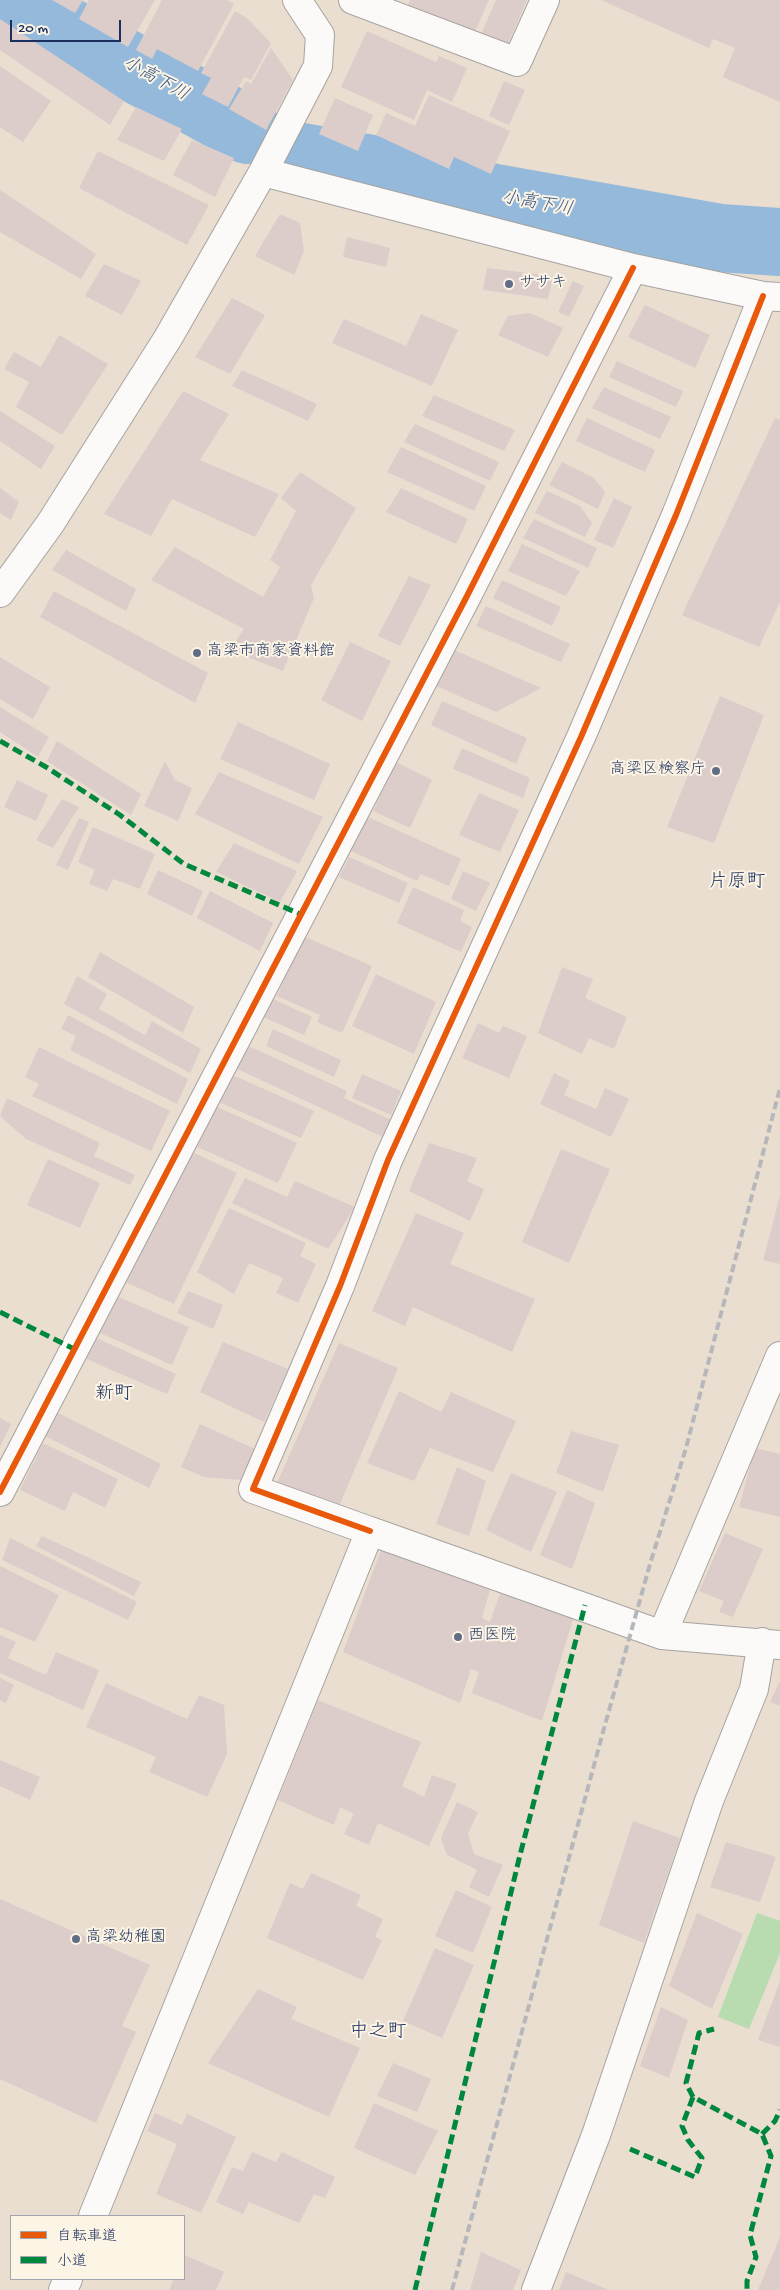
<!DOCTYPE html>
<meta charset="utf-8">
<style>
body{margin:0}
#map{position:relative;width:780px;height:2290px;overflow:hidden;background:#e9decf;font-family:"Gochi Hand","Klee One",sans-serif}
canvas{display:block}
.legend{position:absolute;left:10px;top:2215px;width:175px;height:65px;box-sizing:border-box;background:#fcf5e5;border:1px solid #a2a6af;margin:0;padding:6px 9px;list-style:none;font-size:15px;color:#1b2f5e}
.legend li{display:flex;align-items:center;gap:10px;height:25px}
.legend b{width:25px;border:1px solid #a2a6af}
.scale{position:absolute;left:10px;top:20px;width:111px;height:22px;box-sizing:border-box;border:2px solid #1b2f5e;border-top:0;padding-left:6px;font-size:15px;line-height:18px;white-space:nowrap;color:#1b2f5e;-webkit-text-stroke:4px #fcf5e5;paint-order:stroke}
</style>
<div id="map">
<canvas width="780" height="2290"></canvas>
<ul class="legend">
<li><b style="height:6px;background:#e8590c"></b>自転車道</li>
<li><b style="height:6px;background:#00873e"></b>小道</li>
</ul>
<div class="scale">20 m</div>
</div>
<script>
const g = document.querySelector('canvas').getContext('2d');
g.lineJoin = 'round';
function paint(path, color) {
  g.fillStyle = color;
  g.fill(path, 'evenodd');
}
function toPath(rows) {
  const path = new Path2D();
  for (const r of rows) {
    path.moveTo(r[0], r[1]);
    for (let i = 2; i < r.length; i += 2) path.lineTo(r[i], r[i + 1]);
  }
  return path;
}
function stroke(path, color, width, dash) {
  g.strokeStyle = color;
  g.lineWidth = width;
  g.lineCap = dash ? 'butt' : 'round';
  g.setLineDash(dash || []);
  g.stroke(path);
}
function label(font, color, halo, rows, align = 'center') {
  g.font = font + ' "Gochi Hand","Klee One",sans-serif';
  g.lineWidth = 4;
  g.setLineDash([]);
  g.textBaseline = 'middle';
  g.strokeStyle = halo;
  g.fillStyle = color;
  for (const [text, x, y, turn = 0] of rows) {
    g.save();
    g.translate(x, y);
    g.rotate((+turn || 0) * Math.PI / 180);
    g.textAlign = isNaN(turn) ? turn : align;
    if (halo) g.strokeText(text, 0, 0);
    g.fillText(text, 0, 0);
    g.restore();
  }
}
paint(toPath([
 [757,1913,780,1921,780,1953,749,2029,718,2017]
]), '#b8dcb0');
stroke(toPath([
 [10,0,247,130],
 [296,156,384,171,495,198,720,238,780,242]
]), '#94b9da', 68);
paint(toPath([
 [52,0,83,0,75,13],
 [89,0,155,0,128,47,79,19],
 [162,0,227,0,234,4,198,71,157,49,152,59,136,50],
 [410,0,489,0,473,36,407,7],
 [496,0,527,0,507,46,481,34],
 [601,0,780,0,780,102,723,77,735,48,713,39,709,48],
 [235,11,247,18,271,43,251,80,244,77,228,107,202,94,211,78,201,73],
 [0,19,124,101,110,125,0,50],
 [367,31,436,62,439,56,467,68,452,102,427,90,414,120,341,87],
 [271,48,293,80,266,130,229,109,246,81,251,84],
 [0,66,51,101,23,142,0,127],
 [504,81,525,90,509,125,489,116],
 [429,95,510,131,491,174,454,157,449,169,376,135,386,113,415,126],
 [335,98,373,115,358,151,319,134],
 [136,107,182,129,164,161,117,140],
 [192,140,234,158,215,197,173,175],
 [98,151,209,205,187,245,79,188],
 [0,190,96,254,81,279,0,232],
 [280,214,300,223,304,251,294,275,255,256],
 [347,237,390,248,386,267,343,257],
 [104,264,141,281,122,315,85,296],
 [487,268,553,276,548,299,483,290],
 [573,281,584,286,569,317,558,312],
 [232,298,265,315,230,374,195,357],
 [645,305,710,335,695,368,628,337],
 [530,313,563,328,548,357,498,335,508,316],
 [421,314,458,330,432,386,332,343,344,319,406,346],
 [59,335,108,364,62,435,16,407,29,382,4,369,14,352,41,367],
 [617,361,683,391,676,407,609,377],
 [242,370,317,404,308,421,232,386],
 [604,387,671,417,660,439,592,408],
 [183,391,229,414,200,460,279,494,255,537,172,499,151,536,104,514],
 [434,395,515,430,504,451,422,416],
 [0,411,55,446,41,469,0,441],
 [587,418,655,450,645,472,576,441],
 [775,418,780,420,780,602,759,647,682,615],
 [415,424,499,462,490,481,404,442],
 [401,447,486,486,474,511,387,472],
 [562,462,594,478,605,492,598,509,549,485],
 [300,472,356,508,311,585,314,598,283,671,230,650,244,629,151,580,175,547,263,597,280,567,270,560,296,511,281,498],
 [0,488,19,502,11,520,0,513],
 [401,488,468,519,456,544,386,512],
 [547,491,580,506,592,523,585,537,535,513],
 [614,498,632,507,613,548,594,540],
 [534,519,597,548,588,568,523,538],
 [522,544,580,571,566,596,508,571],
 [66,550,136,589,126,611,52,570],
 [409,576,431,585,400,646,378,636],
 [502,580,561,607,552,626,493,598],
 [54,591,208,673,195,703,40,617],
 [486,606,570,644,561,662,476,626],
 [350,642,391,661,362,721,321,700],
 [454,650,541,688,496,712,436,686],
 [0,657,50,687,33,719,0,699],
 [720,696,764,715,714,843,667,827],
 [442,701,527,738,516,764,431,725],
 [0,707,49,737,38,757,0,732],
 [238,722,330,764,314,800,220,759],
 [57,741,141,794,131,815,47,761],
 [462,748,530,778,523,798,453,769],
 [165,761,175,780,192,788,178,821,144,806],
 [396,762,432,780,410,828,373,811],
 [219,772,323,817,299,864,195,814],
 [17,780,48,795,36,821,4,807],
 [479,793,519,810,500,852,459,835],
 [62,799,79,807,53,848,36,840],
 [366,816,461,859,449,886,421,874,417,881,351,851],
 [79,818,89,822,68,870,56,865],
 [93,827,155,854,140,889,113,879,107,891,89,884,95,870,78,862],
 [234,843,297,871,280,902,216,872],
 [349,857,408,883,399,903,339,877],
 [158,870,203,891,192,916,147,894],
 [463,871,490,883,476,911,451,899],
 [413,887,464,910,460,921,472,927,461,952,397,923],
 [210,891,273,923,260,951,197,918],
 [303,936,372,966,342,1033,317,1022,320,1015,277,996],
 [100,952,194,1007,183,1033,88,977],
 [562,967,593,979,585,998,627,1017,614,1049,589,1038,582,1054,538,1033],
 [376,974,436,1002,414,1054,352,1026],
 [77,976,107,994,99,1009,145,1035,152,1021,201,1049,190,1073,64,1004],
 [269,997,312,1017,304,1035,261,1016],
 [68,1015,188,1079,177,1104,70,1050,76,1036,61,1029],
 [478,1023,499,1033,503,1026,527,1036,509,1078,462,1058],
 [273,1029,341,1060,334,1077,266,1046],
 [244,1044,347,1091,344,1098,391,1120,385,1138,231,1066],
 [39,1047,170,1111,151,1151,32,1096,39,1084,25,1077],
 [554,1073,570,1081,564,1095,596,1109,605,1088,629,1099,611,1137,540,1104],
 [230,1074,314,1111,301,1138,216,1101],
 [362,1074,401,1091,391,1115,352,1098],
 [7,1098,100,1143,94,1156,135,1175,130,1185,26,1139,0,1116],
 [213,1105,297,1143,278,1183,193,1145],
 [429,1143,477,1158,467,1181,484,1189,470,1221,409,1191],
 [561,1149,610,1169,569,1263,522,1242],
 [190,1151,237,1173,174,1304,123,1281],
 [48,1159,100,1183,80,1228,27,1205],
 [245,1178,287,1197,295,1181,355,1207,328,1249,232,1203],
 [780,1196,780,1264,763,1260],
 [229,1208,306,1243,300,1256,316,1264,298,1303,276,1293,283,1278,249,1263,234,1294,197,1272],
 [416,1213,464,1233,450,1264,535,1299,512,1352,413,1307,405,1326,372,1311],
 [188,1291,223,1305,213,1329,177,1313],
 [116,1296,189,1327,172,1365,98,1332],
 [94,1337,176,1374,167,1394,84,1358],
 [223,1342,288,1369,264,1422,200,1392],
 [339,1343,398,1368,339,1506,277,1483],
 [399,1391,441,1412,451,1392,516,1421,493,1472,430,1448,414,1481,367,1463],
 [54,1411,161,1464,149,1488,43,1435],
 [0,1418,11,1424,0,1447],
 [200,1424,255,1449,241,1480,204,1477,181,1467],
 [571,1431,619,1445,603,1492,556,1473],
 [43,1443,118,1479,105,1508,73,1492,65,1511,20,1490],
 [755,1448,780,1454,780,1517,739,1507],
 [457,1467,486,1481,469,1536,436,1524],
 [511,1473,557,1492,531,1552,486,1530],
 [567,1490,595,1503,572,1569,540,1555],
 [725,1533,763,1549,733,1617,719,1612,724,1601,699,1591],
 [42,1536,141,1582,134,1596,36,1546],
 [10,1538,137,1602,128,1620,2,1560],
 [382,1547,491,1586,482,1618,490,1622,502,1588,574,1616,542,1721,472,1693,479,1672,471,1669,460,1703,343,1652],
 [0,1566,59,1595,35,1642,0,1627],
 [0,1635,16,1642,8,1658,46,1675,56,1652,99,1670,83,1710,0,1673],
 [0,1678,14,1685,6,1703,0,1700],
 [780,1681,780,1706,770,1702],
 [106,1683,187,1719,199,1695,224,1705,227,1754,207,1797,149,1772,156,1757,86,1727],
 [318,1700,421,1742,402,1786,424,1797,432,1775,457,1784,429,1846,378,1823,369,1845,344,1834,354,1814,340,1807,334,1825,278,1800],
 [0,1760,40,1777,30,1800,0,1786],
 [457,1802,478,1812,468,1834,474,1854,503,1865,489,1897,469,1887,477,1870,447,1855,441,1838],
 [633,1821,680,1838,644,1943,599,1925],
 [726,1842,776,1857,760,1902,710,1887],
 [311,1873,361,1895,356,1906,383,1919,375,1937,382,1940,363,1980,267,1938,290,1883,303,1889],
 [456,1890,492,1907,473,1953,435,1936],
 [0,1899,150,1965,122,2026,136,2032,96,2123,0,2079],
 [697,1913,743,1934,712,2009,669,1986],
 [435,1948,474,1965,442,2038,403,2021],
 [780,1981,780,2047,758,2040],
 [258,1989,297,2007,291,2019,360,2048,329,2117,208,2063],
 [661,2007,688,2020,669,2078,640,2066],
 [393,2063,431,2079,417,2112,377,2096],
 [374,2103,438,2131,415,2175,354,2148],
 [155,2113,182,2125,187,2114,236,2137,201,2213,156,2194,177,2144,147,2131],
 [252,2152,276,2162,282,2152,335,2177,325,2198,314,2194,299,2223,249,2202,243,2214,216,2202,232,2167,243,2171],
 [780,2237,780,2290,758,2290],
 [481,2252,521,2270,513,2290,470,2290],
 [184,2255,224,2272,216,2290,169,2290,174,2279,184,2279],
 [566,2272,609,2290,559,2290]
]), '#dccdcb');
const minor = toPath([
 [353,0,517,62,545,0],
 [263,172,633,268,763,296,780,297],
 [0,593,50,524,168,338,263,172,318,66,320,35,297,0],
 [0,1492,467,596,633,268],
 [370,1531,253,1489,340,1286,388,1160,581,737,676,515,763,296],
 [662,1635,780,1356],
 [93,2216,370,1531,662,1635,780,1645],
 [63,2290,68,2279],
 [536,2290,596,2135,709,1801,754,1689,762,1642]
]);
stroke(minor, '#a6a3a0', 30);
stroke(minor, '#fcfaf8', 28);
stroke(toPath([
 [452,2290,603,1732,650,1564,686,1448,780,1088]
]), '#b6b7ba', 4, [8, 4]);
stroke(toPath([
 [0,741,46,767,120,815,184,864,300,914],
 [0,1312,74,1349],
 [693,2097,686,2083,699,2033,714,2029],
 [762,2134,775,2121,780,2110],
 [630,2149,695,2177,702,2158,688,2140,682,2126,693,2097,762,2134,771,2156,750,2235,756,2257,747,2281,747,2290],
 [415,2290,520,1855,585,1605]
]), '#00873e', 5, [10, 5]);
stroke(toPath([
 [0,1492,467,596,633,268],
 [370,1531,253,1489,340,1286,388,1160,581,737,676,515,763,296]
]), '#e8590c', 6);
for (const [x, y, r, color] of [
 [509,284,5,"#636c86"],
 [197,653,5,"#636c86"],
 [716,771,5,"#636c86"],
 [458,1637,5,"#636c86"],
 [76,1939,5,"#636c86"]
]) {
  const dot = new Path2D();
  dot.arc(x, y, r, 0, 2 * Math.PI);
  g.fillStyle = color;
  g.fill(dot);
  stroke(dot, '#fcf5e5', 2);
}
label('16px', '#1b2f5e', '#fcf5e5', [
 ["ササキ",519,284],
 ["高梁市商家資料館",207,653],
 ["高梁区検察庁",706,771,"right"],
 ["西医院",468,1637],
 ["高梁幼稚園",86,1939]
], 'left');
label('italic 18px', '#355485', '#fcf5e5', [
 ["小高下川",155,80,29],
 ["小高下川",537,205,10]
]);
label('19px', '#1b2f5e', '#fcf5e5', [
 ["片原町",737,883],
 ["新町",114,1395],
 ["中之町",378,2033]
]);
</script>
